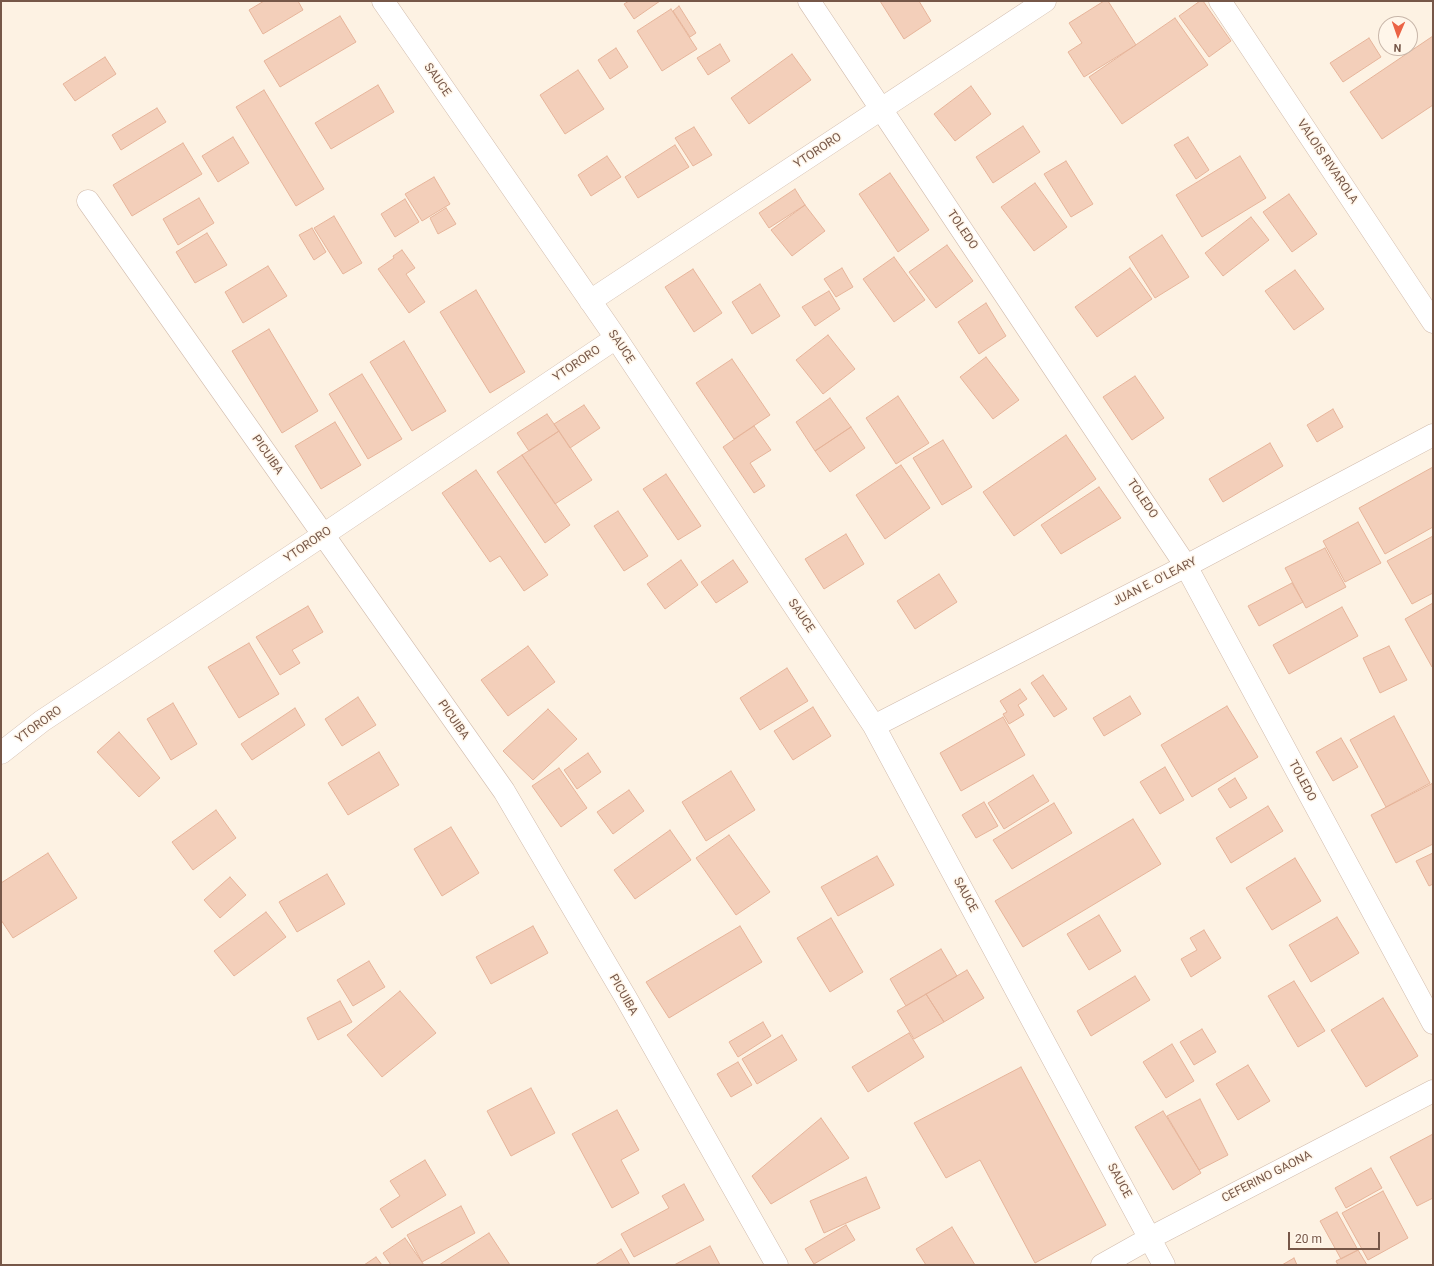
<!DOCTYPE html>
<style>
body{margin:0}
#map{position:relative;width:1434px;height:1266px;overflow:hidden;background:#fdf2e3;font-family:Roboto,sans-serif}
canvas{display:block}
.frame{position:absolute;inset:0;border:2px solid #765748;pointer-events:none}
.north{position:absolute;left:1378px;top:16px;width:40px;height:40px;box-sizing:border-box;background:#fff6ea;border:1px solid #c8b6a9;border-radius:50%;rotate:182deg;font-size:11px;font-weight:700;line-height:16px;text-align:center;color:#765748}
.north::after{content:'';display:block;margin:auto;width:14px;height:18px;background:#eb6345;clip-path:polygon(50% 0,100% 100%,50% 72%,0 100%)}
.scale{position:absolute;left:1288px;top:1232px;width:92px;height:18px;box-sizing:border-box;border:2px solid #765748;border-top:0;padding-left:5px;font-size:12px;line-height:14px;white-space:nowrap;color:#765748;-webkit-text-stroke:3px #fff6ea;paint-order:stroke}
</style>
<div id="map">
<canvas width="1434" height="1266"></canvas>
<div class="frame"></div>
<div class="north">N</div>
<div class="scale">20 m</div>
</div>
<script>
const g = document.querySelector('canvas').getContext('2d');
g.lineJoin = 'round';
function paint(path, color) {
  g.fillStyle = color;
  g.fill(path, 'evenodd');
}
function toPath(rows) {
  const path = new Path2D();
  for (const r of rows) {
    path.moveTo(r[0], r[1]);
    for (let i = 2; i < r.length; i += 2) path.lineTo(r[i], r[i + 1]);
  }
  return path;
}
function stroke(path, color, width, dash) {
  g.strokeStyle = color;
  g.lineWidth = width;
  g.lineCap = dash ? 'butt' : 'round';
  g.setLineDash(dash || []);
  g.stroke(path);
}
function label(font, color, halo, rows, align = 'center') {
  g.font = font + ' Roboto,sans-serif';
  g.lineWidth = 3;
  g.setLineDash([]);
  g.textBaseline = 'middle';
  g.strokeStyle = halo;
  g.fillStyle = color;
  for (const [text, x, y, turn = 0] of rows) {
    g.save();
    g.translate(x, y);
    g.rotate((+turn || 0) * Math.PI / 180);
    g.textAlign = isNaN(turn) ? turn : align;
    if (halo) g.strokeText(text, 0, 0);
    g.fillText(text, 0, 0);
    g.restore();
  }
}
const building = toPath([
 [264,1,298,1,303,10,263,34,249,10,264,1],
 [629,1,660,1,634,19,624,4,629,1],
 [880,1,919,1,931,21,904,39,880,1],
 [1104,1,1108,1,1136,45,1084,77,1068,52,1082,43,1069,23,1104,1],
 [1200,1,1203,1,1231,41,1209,57,1179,16,1200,1],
 [679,6,696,33,690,37,673,11,679,6],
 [671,9,697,49,662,71,637,31,671,9],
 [340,16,356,42,280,87,264,61,340,16],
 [1175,18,1208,65,1122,124,1089,77,1175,18],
 [1433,36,1433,105,1382,139,1350,92,1433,36],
 [1369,38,1381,57,1343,82,1330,63,1369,38],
 [720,44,730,61,708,75,697,58,720,44],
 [616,48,628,67,610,79,598,60,616,48],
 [792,54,811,80,749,124,731,98,792,54],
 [105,57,116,74,75,101,63,84,105,57],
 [578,70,604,109,565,134,540,95,578,70],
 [378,85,394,112,331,149,315,123,378,85],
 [971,86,991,114,955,141,934,114,971,86],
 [264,90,324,189,296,206,236,107,264,90],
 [157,108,166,122,121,150,112,135,157,108],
 [1023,126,1040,152,993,183,976,157,1023,126],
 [694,127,712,155,693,166,675,138,694,127],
 [233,137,249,163,218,182,202,156,233,137],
 [1188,137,1209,170,1196,179,1174,145,1188,137],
 [183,143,202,174,132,216,113,185,183,143],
 [675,145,689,167,638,198,625,177,675,145],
 [607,156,621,177,591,196,578,175,607,156],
 [1240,156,1266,198,1202,237,1176,195,1240,156],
 [1066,161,1093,204,1071,217,1044,174,1066,161],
 [890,173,929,230,898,252,859,194,890,173],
 [434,177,450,204,422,221,405,194,434,177],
 [1035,183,1067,227,1034,251,1001,207,1035,183],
 [795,189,805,205,769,228,759,213,795,189],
 [1289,194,1317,234,1292,252,1263,212,1289,194],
 [199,198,214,223,178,245,163,219,199,198],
 [405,199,419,222,395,237,381,214,405,199],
 [805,205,825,231,792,256,771,230,805,205],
 [446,208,456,224,438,234,430,218,446,208],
 [334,216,362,263,343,274,314,228,334,216],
 [1251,217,1269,240,1223,276,1205,253,1251,217],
 [312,228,326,252,314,260,299,235,312,228],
 [207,233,227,265,195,283,176,252,207,233],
 [1162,235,1189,277,1155,298,1129,257,1162,235],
 [947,245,973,281,936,308,909,272,947,245],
 [402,250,415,268,406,274,425,302,409,313,378,269,394,258,393,256,402,250],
 [894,257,925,300,894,322,863,279,894,257],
 [268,266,287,296,243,323,225,292,268,266],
 [842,268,853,287,836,297,824,279,842,268],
 [1130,268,1152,299,1097,337,1075,307,1130,268],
 [693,269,722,313,694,332,665,287,693,269],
 [1295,270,1324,309,1294,330,1265,291,1295,270],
 [760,284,780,316,752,334,732,302,760,284],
 [476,290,525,372,490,393,440,312,476,290],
 [829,291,840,309,815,326,802,307,829,291],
 [986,303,1006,336,979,354,958,322,986,303],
 [269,329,318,411,282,433,232,351,269,329],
 [828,335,855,369,823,394,796,360,828,335],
 [404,341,446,411,412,431,370,362,404,341],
 [986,357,1019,400,993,419,960,377,986,357],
 [732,359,770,415,734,439,696,383,732,359],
 [362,374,402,439,368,459,329,394,362,374],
 [1135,376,1164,418,1132,440,1103,397,1135,376],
 [898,396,929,443,896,464,866,418,898,396],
 [830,398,851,427,815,451,796,422,830,398],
 [584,405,600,428,570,448,554,424,584,405],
 [1333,409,1343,427,1317,442,1307,425,1333,409],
 [547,414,559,431,529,451,517,433,547,414],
 [335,422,361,465,321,489,295,446,335,422],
 [754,426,771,450,750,463,765,486,754,493,723,447,754,426],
 [851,427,865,448,830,472,815,451,851,427],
 [559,431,592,480,555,504,522,455,559,431],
 [1066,435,1096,479,1014,536,983,492,1066,435],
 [943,440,972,487,942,505,913,458,943,440],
 [1270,443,1283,466,1223,502,1209,479,1270,443],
 [522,455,570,525,545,543,497,472,522,455],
 [901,465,930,508,885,539,856,495,901,465],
 [1433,467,1433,527,1385,554,1359,508,1433,467],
 [476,470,548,575,524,591,500,556,490,562,442,493,476,470],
 [666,474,701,526,678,540,643,489,666,474],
 [1099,487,1121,518,1061,554,1041,525,1099,487],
 [618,511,648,556,624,571,594,526,618,511],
 [1358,522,1381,563,1345,582,1323,541,1358,522],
 [846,534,864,564,824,589,805,559,846,534],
 [1433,536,1433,593,1412,604,1387,561,1433,536],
 [1325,548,1346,587,1306,608,1285,568,1325,548],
 [681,560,698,585,665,609,647,584,681,560],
 [733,560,748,582,716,603,701,582,733,560],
 [939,574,957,602,915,629,897,601,939,574],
 [1292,583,1303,602,1259,626,1248,606,1292,583],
 [1433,603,1433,667,1432,667,1405,619,1433,603],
 [308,606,323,632,292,650,300,663,280,675,256,637,308,606],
 [1342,607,1358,636,1289,674,1273,645,1342,607],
 [249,643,279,694,239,718,208,667,249,643],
 [528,646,555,682,508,716,481,680,528,646],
 [1389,646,1407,680,1380,693,1363,658,1389,646],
 [787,668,808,701,760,730,740,698,787,668],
 [1043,675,1067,709,1054,717,1031,683,1043,675],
 [1020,689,1027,699,1018,705,1024,715,1009,724,1003,714,1007,712,1000,701,1020,689],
 [1130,696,1141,714,1104,736,1093,718,1130,696],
 [358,697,376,725,342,746,325,719,358,697],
 [173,703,197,744,171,760,147,719,173,703],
 [1227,706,1258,757,1192,797,1161,745,1227,706],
 [813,707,831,736,793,760,774,731,813,707],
 [295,708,305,725,252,760,241,744,295,708],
 [548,709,577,739,533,780,503,751,548,709],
 [1394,716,1430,783,1386,807,1350,740,1394,716],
 [1003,717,1025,755,961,791,940,753,1003,717],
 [119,732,160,778,139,797,97,752,119,732],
 [1341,738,1358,767,1333,781,1316,752,1341,738],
 [379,752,399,785,348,815,328,783,379,752],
 [588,753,601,772,577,789,564,770,588,753],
 [1165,767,1184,800,1160,814,1140,782,1165,767],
 [559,768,587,808,561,827,532,786,559,768],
 [731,771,755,810,706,841,682,802,731,771],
 [1033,775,1049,801,1004,829,988,803,1033,775],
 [1235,778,1247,798,1230,808,1218,789,1235,778],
 [1433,783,1433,844,1396,863,1371,815,1433,783],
 [629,790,644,811,613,834,597,812,629,790],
 [984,802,998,826,976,838,962,815,984,802],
 [1054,803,1072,833,1012,869,993,840,1054,803],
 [1268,806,1283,831,1231,863,1216,838,1268,806],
 [216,810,236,838,193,870,172,842,216,810],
 [1133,819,1161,864,1023,947,995,901,1133,819],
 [451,827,479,873,442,896,414,849,451,827],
 [670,830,691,860,635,899,614,870,670,830],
 [729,835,770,892,736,915,696,858,729,835],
 [48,853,77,898,13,938,1,920,1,883,48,853],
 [1433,853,1433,884,1429,886,1416,861,1433,853],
 [877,856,894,885,838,916,821,887,877,856],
 [1295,858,1321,901,1272,930,1246,888,1295,858],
 [327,874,345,904,297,932,279,902,327,874],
 [230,877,246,895,220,918,204,900,230,877],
 [266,912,286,937,234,976,214,951,266,912],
 [1099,915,1121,951,1089,970,1067,934,1099,915],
 [1337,917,1359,953,1311,982,1289,945,1337,917],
 [831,918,863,972,830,992,797,938,831,918],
 [533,926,548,953,491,984,476,957,533,926],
 [740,926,762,962,669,1018,646,982,740,926],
 [1204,930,1221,958,1191,977,1181,959,1197,950,1190,938,1204,930],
 [941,949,957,976,906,1006,890,979,941,949],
 [369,961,385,987,353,1006,337,980,369,961],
 [967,970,984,998,944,1022,926,994,967,970],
 [1135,976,1150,1000,1091,1036,1077,1011,1135,976],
 [1294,981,1325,1031,1298,1047,1268,996,1294,981],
 [400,991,436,1033,382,1077,347,1035,400,991],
 [926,994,944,1022,914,1039,897,1011,926,994],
 [1383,998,1418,1056,1366,1087,1331,1030,1383,998],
 [340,1001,352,1022,318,1040,307,1018,340,1001],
 [763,1022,771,1036,738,1057,729,1042,763,1022],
 [1202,1029,1216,1052,1194,1065,1180,1042,1202,1029],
 [909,1033,924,1057,868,1092,852,1067,909,1033],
 [782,1035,797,1060,757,1084,742,1059,782,1035],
 [1172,1044,1194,1081,1166,1098,1143,1062,1172,1044],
 [738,1062,752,1085,731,1097,717,1074,738,1062],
 [1248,1065,1270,1101,1238,1120,1216,1084,1248,1065],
 [1021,1067,1106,1225,1035,1263,980,1160,946,1178,914,1123,1021,1067],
 [531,1088,555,1133,511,1156,487,1111,531,1088],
 [1200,1099,1228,1155,1199,1170,1167,1116,1200,1099],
 [617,1110,639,1150,621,1160,639,1193,612,1208,572,1134,617,1110],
 [1163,1111,1201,1173,1173,1190,1135,1127,1163,1111],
 [821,1118,849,1158,771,1204,752,1176,821,1118],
 [1433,1134,1433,1198,1417,1206,1390,1157,1433,1134],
 [425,1160,446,1195,392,1228,380,1209,400,1196,390,1181,425,1160],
 [1371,1168,1382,1188,1346,1208,1335,1188,1371,1168],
 [866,1177,880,1208,824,1233,810,1201,866,1177],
 [684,1184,704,1220,634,1257,621,1234,669,1208,662,1196,684,1184],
 [1383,1191,1408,1238,1368,1260,1342,1213,1383,1191],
 [461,1206,475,1233,422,1262,407,1235,461,1206],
 [1337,1212,1358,1250,1341,1259,1320,1221,1337,1212],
 [846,1225,855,1240,814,1264,805,1249,846,1225],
 [952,1227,975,1265,926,1265,916,1249,952,1227],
 [489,1233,510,1265,439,1265,489,1233],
 [405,1238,424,1265,391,1265,383,1253,405,1238],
 [710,1246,720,1265,674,1265,710,1246],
 [621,1249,630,1265,595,1265,621,1249],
 [1358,1250,1367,1265,1338,1265,1336,1261,1358,1250],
 [376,1257,382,1265,364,1265,376,1257],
 [1294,1258,1297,1265,1282,1265,1294,1258]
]);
paint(building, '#f3cfba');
stroke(building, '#e6b49a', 1);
const minor = toPath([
 [383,1,616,338,874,726,1164,1265],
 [809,1,1186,566,1433,1023],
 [1220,1,1433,322],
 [88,201,504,791,626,998,777,1265],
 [590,301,1045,1],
 [874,726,1186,566,1433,435],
 [1,753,42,721,323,535,616,338],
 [1102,1265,1150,1238,1433,1091]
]);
stroke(minor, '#d1bbac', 23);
stroke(minor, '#fff', 22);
label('12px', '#765748', '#fff6ea', [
 ["SAUCE",437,80,55],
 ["YTORORO",818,151,-33],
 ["VALOIS RIVAROLA",1327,162,56],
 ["TOLEDO",962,230,56],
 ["SAUCE",621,347,56],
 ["YTORORO",577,364,-34],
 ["PICUIBA",267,455,55],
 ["TOLEDO",1142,499,56],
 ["YTORORO",308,545,-34],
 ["JUAN E. O'LEARY",1155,582,-27],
 ["SAUCE",801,616,56],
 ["PICUIBA",453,720,55],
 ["YTORORO",39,725,-36],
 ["TOLEDO",1302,781,62],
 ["SAUCE",965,895,62],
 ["PICUIBA",623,995,60],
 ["CEFERINO GAONA",1267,1177,-27],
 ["SAUCE",1119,1181,62]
]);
</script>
